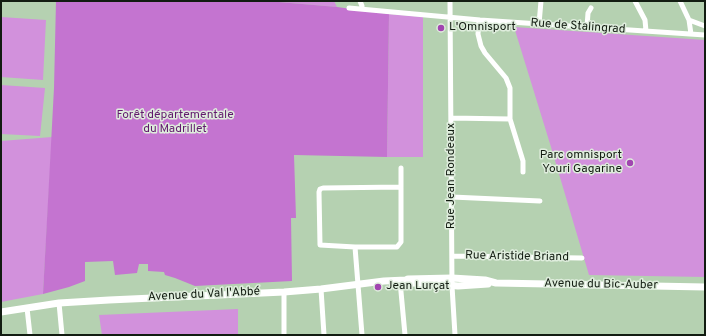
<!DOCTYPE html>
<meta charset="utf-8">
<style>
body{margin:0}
#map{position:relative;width:706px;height:336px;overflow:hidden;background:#b5d1b1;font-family:Overpass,sans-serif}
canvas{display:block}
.frame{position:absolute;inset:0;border:2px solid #121c11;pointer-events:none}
</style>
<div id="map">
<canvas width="706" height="336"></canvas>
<div class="frame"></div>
</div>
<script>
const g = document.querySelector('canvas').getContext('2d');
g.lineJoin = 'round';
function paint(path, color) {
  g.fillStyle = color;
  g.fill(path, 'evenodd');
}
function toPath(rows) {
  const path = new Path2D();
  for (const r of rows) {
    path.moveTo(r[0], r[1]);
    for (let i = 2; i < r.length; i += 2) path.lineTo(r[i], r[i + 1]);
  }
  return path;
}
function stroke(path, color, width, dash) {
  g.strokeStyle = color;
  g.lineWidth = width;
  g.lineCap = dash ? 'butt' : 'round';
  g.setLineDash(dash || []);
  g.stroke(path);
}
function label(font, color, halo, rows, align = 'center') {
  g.font = font + ' Overpass,sans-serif';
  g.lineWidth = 3;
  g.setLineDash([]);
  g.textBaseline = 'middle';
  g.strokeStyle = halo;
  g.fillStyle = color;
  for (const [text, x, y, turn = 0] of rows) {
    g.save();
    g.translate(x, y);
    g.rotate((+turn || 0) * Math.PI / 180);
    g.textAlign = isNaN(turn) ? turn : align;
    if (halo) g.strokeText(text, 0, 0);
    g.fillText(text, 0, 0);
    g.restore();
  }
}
paint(toPath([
 [267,1,334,1,337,7],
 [389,14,423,17,423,157,387,157],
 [1,17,46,20,43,80,1,77],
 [514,27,705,40,705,277,589,275,551,147],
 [1,85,45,88,40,136,1,134],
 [52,137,43,294,1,302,1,141],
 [238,309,238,335,102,335,99,315]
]), '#d291dc');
paint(toPath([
 [56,1,267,1,337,7,389,14,387,157,294,155,296,218,291,218,292,281,195,286,175,278,165,275,164,272,148,271,148,264,139,264,137,273,115,275,113,261,85,262,85,281,69,287,43,294,54,88]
]), '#c474d0');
stroke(toPath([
 [360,1,362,6,362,9],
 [450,1,452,286,455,335],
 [635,1,645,20,646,31],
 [680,1,689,20,691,34],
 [349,8,480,20,705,35],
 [479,20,478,34,481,46,485,53,506,78,510,88,510,119,523,161,523,172],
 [689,20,705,26],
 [539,24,541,1],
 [587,27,588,13,591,8],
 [451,118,510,119],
 [452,197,540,201],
 [355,247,320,245,319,192,320,189,323,188,401,187],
 [452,256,582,258],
 [400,281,405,335],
 [321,289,324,335],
 [284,292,284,335],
 [59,303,62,335],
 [27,308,30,335],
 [362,335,355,247,397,247,401,242,401,168]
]), '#fff', 5);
stroke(toPath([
 [411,283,438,284,458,286,488,284],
 [1,312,59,303,109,300,284,292,321,289,384,281,406,280,408,279,452,278,485,280,496,283,705,287]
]), '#fff', 7);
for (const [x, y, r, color] of [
 [441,28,4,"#a145b0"],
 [630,163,4,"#a145b0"],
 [378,287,4,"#a145b0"]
]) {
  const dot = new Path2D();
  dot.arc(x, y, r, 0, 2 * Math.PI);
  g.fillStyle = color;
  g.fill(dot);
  stroke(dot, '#dfeddd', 1.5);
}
label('12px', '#121c11', '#dfeddd', [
 ["Rue de Stalingrad",578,27,4],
 ["Rue Jean Rondeaux",452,176,-90],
 ["Rue Aristide Briand",517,257,1],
 ["Avenue du Bic-Auber",601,285,1],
 ["Avenue du Val l'Abbé",204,295,-3]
]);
label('12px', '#121c11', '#dfeddd', [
 ["L'Omnisport",449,28],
 ["Parc omnisport",622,156,"right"],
 ["Youri Gagarine",622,170,"right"],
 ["Jean Lurçat",386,287]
], 'left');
label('12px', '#62196e', '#dfeddd', [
 ["Forêt départementale",175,116],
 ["du Madrillet",175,130]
]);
</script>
